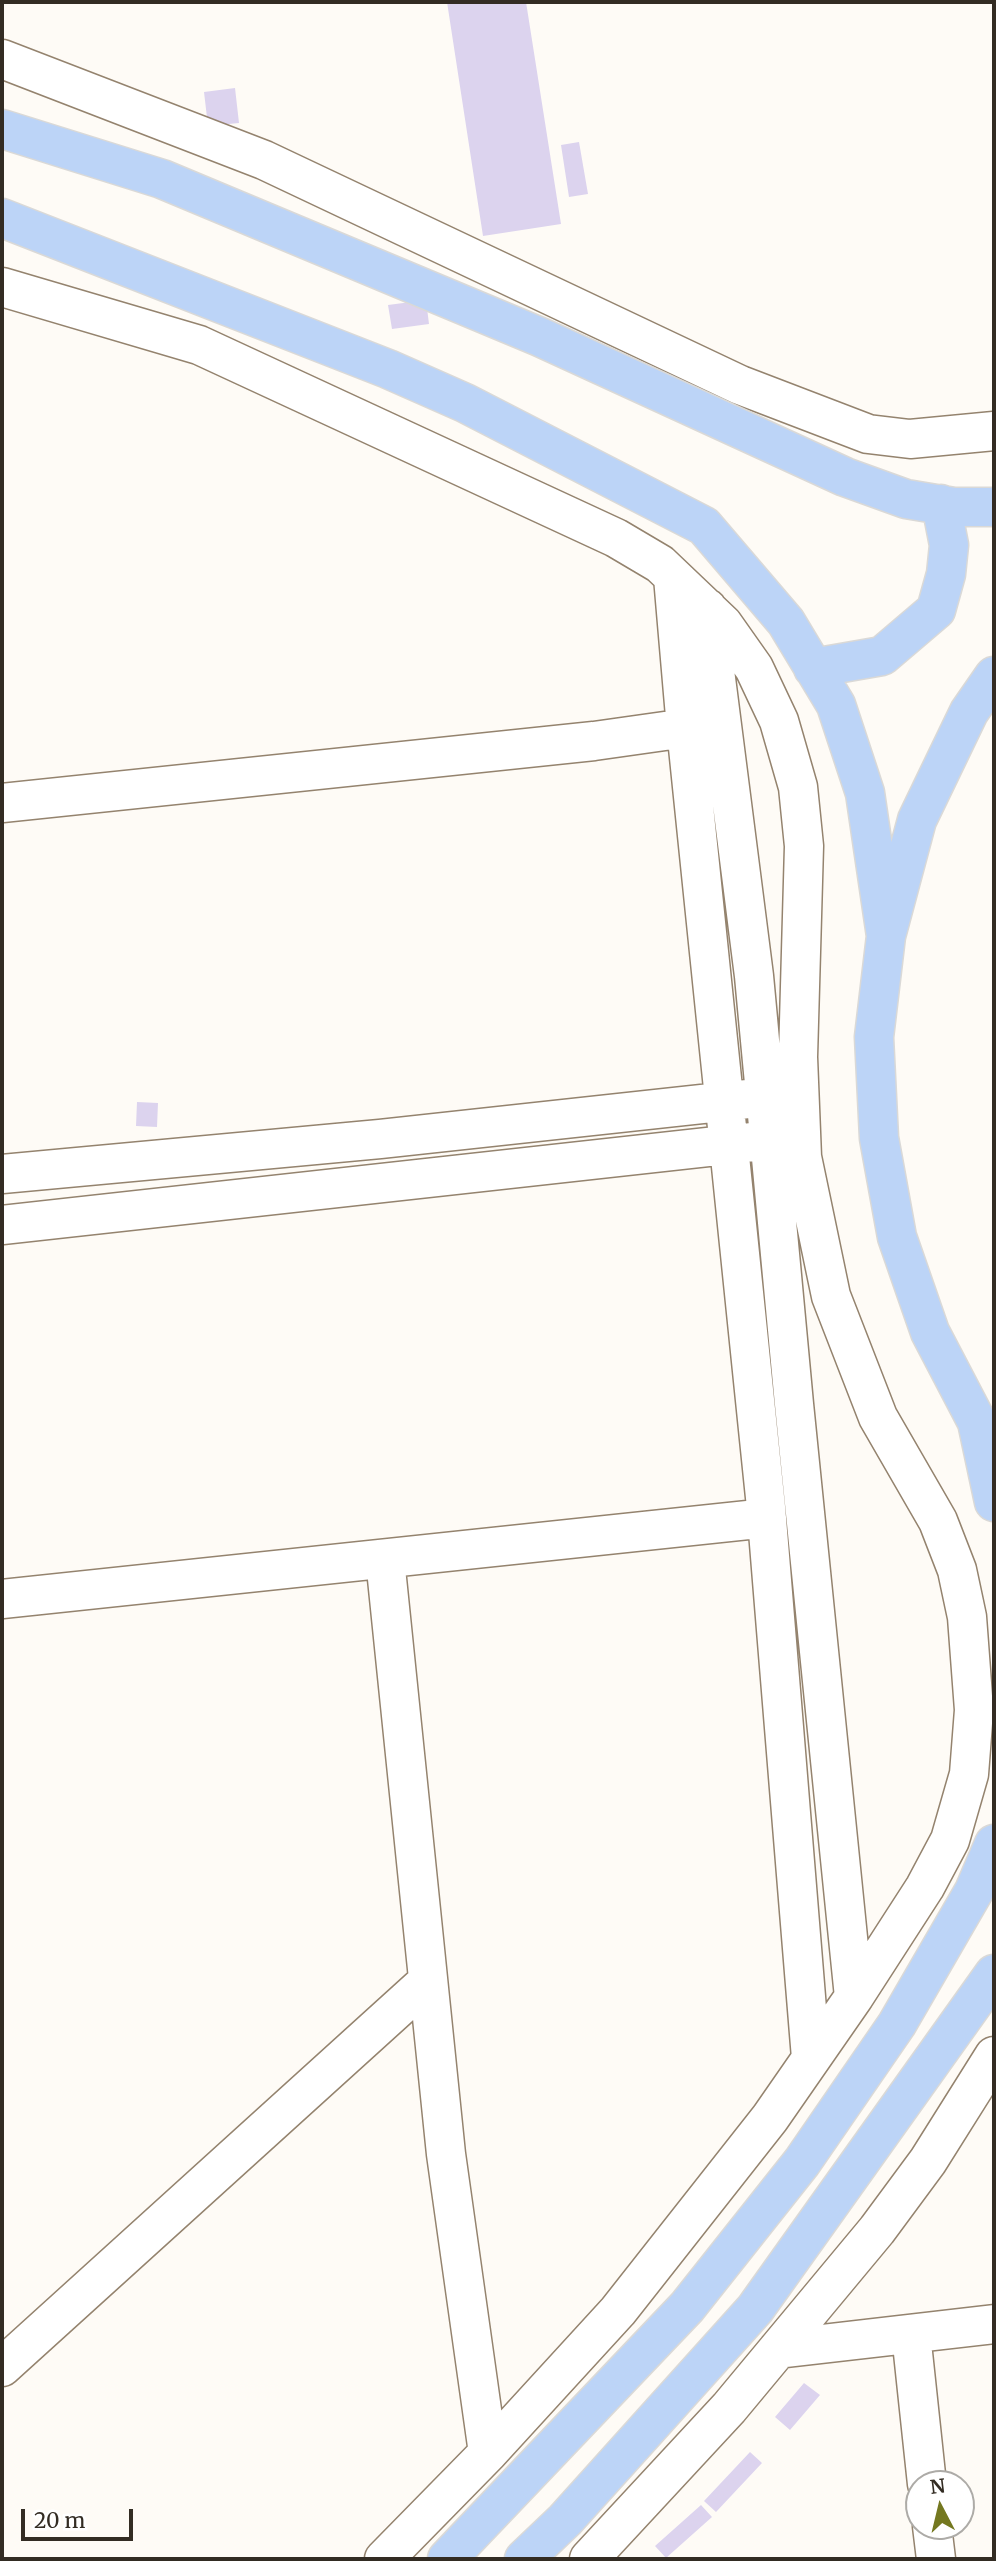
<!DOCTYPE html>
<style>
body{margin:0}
#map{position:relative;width:996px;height:2561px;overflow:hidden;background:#fefbf6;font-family:Merriweather,serif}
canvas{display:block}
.frame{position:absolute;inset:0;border:4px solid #332c23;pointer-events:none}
.north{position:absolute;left:905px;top:2470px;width:70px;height:70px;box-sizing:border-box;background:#fff;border:2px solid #adaba7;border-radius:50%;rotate:353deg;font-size:19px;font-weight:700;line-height:28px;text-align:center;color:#332c23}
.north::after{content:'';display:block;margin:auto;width:24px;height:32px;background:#747820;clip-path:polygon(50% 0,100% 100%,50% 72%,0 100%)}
.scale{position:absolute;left:21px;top:2509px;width:112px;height:32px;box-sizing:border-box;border:4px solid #332c23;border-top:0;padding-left:9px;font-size:21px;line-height:24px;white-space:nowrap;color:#332c23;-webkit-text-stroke:5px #fff;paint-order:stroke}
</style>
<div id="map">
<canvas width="996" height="2561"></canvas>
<div class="frame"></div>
<div class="north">N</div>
<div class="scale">20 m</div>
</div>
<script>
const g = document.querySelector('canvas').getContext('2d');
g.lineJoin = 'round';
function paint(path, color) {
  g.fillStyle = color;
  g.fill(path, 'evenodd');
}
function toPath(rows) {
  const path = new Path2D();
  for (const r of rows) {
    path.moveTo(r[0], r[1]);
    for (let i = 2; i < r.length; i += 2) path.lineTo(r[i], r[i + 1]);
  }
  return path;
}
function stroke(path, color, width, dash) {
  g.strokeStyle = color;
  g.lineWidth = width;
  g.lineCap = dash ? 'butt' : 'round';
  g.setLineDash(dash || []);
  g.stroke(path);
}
paint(toPath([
 [447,2,526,2,561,224,483,236],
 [235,88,239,123,208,126,204,92],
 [579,142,588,194,569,197,561,145],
 [426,300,429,324,392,329,388,305],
 [137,1102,158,1103,157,1127,136,1126],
 [804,2383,820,2395,790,2430,775,2417],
 [750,2452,762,2463,716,2512,704,2501],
 [701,2505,712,2517,666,2558,655,2546]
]), '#dcd3ee');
const minor = toPath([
 [2,59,264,160,740,385,868,434,910,439,994,431],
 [2,287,199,345,616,538,660,564,723,624,754,668,779,721,798,787,804,846,798,1057,802,1157,831,1296,878,1417,938,1521,957,1570,967,1617,974,1710,969,1774,950,1840,925,1887,854,1997,770,2118,618,2311,488,2453,384,2559],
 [673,577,686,728,766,1507,811,2058],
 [707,608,754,976,794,1404,854,1997],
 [2,803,594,741,686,728],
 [2,1174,380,1139,748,1099],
 [2,1225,753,1142],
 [385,1559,446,2154,488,2453],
 [2,1599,767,1518],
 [911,2334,927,2484],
 [778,2349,994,2324],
 [2,2367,428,1981],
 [932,2526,936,2559],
 [589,2559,729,2408,877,2230,928,2161,994,2056]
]);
const major = toPath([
 [2,129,162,179,540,337,845,477,906,499,954,507,994,507],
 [2,218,388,369,465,403,704,526,786,622,836,705,865,793,886,936],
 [813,668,882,656,936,610,946,574,949,545,941,504],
 [994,676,969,712,917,820,886,936,874,1037,879,1138,897,1237,930,1332,977,1422,994,1445],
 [977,1422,994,1502],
 [447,2559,687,2307,802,2162,897,2024,974,1891,994,1844],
 [524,2559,565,2520,755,2309,994,1974]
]);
stroke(minor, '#94836e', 41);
stroke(major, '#dad9d7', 41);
stroke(minor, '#fff', 38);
stroke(major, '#bcd4f7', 38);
</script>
